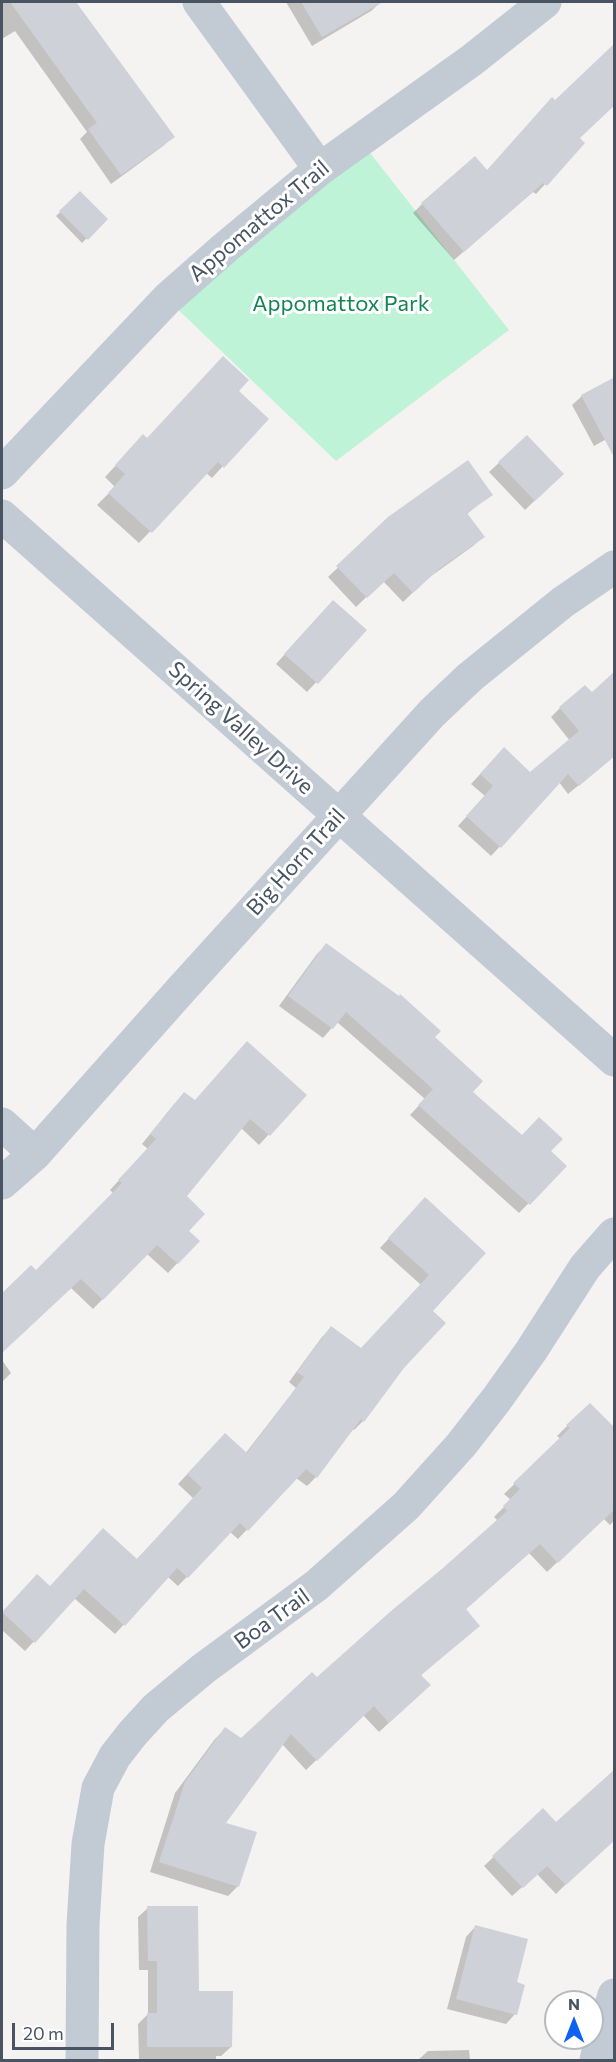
<!DOCTYPE html>
<style>
body{margin:0}
#map{position:relative;width:616px;height:2062px;overflow:hidden;background:#f5f2f2;font-family:Commissioner,sans-serif}
canvas{display:block}
.frame{position:absolute;inset:0;border:3px solid #485461;pointer-events:none}
.north{position:absolute;left:544px;top:1990px;width:60px;height:60px;box-sizing:border-box;background:#fff;border:2px solid #b6bbc0;border-radius:50%;rotate:0deg;font-size:16px;font-weight:700;line-height:24px;text-align:center;color:#485461}
.north::after{content:'';display:block;margin:auto;width:21px;height:27px;background:#0e62f3;clip-path:polygon(50% 0,100% 100%,50% 72%,0 100%)}
.scale{position:absolute;left:12px;top:2023px;width:102px;height:27px;box-sizing:border-box;border:3px solid #485461;border-top:0;padding-left:8px;font-size:18px;line-height:21px;white-space:nowrap;color:#485461;-webkit-text-stroke:4px #fff;paint-order:stroke}
</style>
<div id="map">
<canvas width="616" height="2062"></canvas>
<div class="frame"></div>
<div class="north">N</div>
<div class="scale">20 m</div>
</div>
<script>
const g = document.querySelector('canvas').getContext('2d');
g.lineJoin = 'round';
function paint(path, color) {
  g.fillStyle = color;
  g.fill(path, 'evenodd');
}
function toPath(rows) {
  const path = new Path2D();
  for (const r of rows) {
    path.moveTo(r[0], r[1]);
    for (let i = 2; i < r.length; i += 2) path.lineTo(r[i], r[i + 1]);
  }
  return path;
}
function stroke(path, color, width, dash) {
  g.strokeStyle = color;
  g.lineWidth = width;
  g.lineCap = dash ? 'butt' : 'round';
  g.setLineDash(dash || []);
  g.stroke(path);
}
function label(font, color, halo, rows, align = 'center') {
  g.font = font + ' Commissioner,sans-serif';
  g.lineWidth = 6;
  g.setLineDash([]);
  g.textBaseline = 'middle';
  g.strokeStyle = halo;
  g.fillStyle = color;
  for (const [text, x, y, turn = 0] of rows) {
    g.save();
    g.translate(x, y);
    g.rotate((+turn || 0) * Math.PI / 180);
    g.textAlign = isNaN(turn) ? turn : align;
    if (halo) g.strokeText(text, 0, 0);
    g.fillText(text, 0, 0);
    g.restore();
  }
}
paint(toPath([
 [360,140,509,330,336,461,167,299]
]), '#bff3d7');
paint(toPath([
 [2,2,75,2,173,137,163,146,111,184,80,139,87,132,15,31,2,39],
 [286,2,381,2,371,11,312,46],
 [555,102,583,143,536,194,533,192,454,260,413,213,422,204,486,172],
 [80,193,106,219,82,243,56,216],
 [237,392,223,466,212,478,206,473,139,543,97,505,115,487,105,477,132,448],
 [582,396,614,435,594,446,572,405],
 [527,437,562,474,525,510,489,472],
 [491,494,467,514,483,537,473,546,427,579,403,602,383,581,356,607,328,577,389,519],
 [324,611,365,630,307,692,276,664],
 [591,694,614,756,568,794,559,782,491,856,458,826,485,796,471,784,494,759,530,774,570,741,551,717,560,708],
 [326,945,433,1037,471,1092,522,1137,565,1166,519,1213,410,1115,425,1099,337,1022,323,1038,279,1006,317,954],
 [305,1095,259,1145,241,1128,185,1196,187,1231,198,1241,168,1273,147,1254,93,1309,71,1288,2,1352,2,1295,31,1267,36,1273,113,1193,110,1190,148,1149,142,1144,175,1103],
 [425,1199,431,1311,403,1367,363,1421,354,1430,352,1429,316,1477,307,1486,296,1478,238,1539,230,1532,178,1586,168,1577,115,1634,74,1598,25,1651,2,1630,2,1614,28,1585,50,1587,136,1560,194,1499,178,1484,216,1444,245,1454,296,1388,289,1382,322,1337,331,1328,361,1350,421,1285,380,1248],
 [2,1360,11,1373,2,1382],
 [567,1426,614,1431,614,1521,610,1525,603,1518,547,1572,529,1553,465,1610,478,1626,420,1676,419,1695,379,1732,363,1715,306,1770,282,1744,224,1823,238,1886,228,1896,150,1872,175,1793,215,1739,225,1729,241,1740,317,1679,498,1521,494,1517,511,1500,504,1494,561,1439,557,1436],
 [543,1810,590,1860,556,1894,537,1874,512,1896,484,1866],
 [148,1908,231,2047,221,2056,216,2056,216,2060,139,2060,138,2024,148,2014,148,1970,139,1970,138,1917],
 [475,1927,515,2014,506,2024,447,2009,466,1937],
 [469,2050,470,2060,418,2060,428,2051]
]), '#0003');
paint(toPath([
 [10,2,76,2,175,137,121,175,88,129,97,123],
 [301,2,383,2,322,37],
 [615,43,615,105,580,138,585,143,547,186,543,183,464,252,421,203,475,156,487,170,552,97,555,100],
 [80,191,108,219,88,240,59,211],
 [223,356,249,380,239,391,269,419,224,468,218,462,152,533,108,493,125,474,115,465,143,434,147,438],
 [615,377,615,459,581,395],
 [527,435,564,474,535,501,498,462],
 [468,460,493,495,467,513,485,537,439,569,413,593,394,573,367,598,336,566,388,517],
 [333,600,367,630,318,684,284,654],
 [615,671,615,756,579,786,568,774,501,848,466,816,493,786,480,774,504,747,530,772,579,731,559,707,585,685,592,692],
 [326,943,399,996,400,994,441,1031,435,1037,483,1081,473,1092,522,1135,539,1117,563,1139,551,1151,567,1166,530,1205,418,1105,433,1089,346,1012,333,1029,288,996],
 [247,1041,307,1095,270,1136,250,1119,187,1196,205,1214,189,1231,200,1241,178,1264,157,1245,103,1300,81,1279,2,1353,2,1293,31,1265,36,1270,122,1183,118,1180,156,1139,150,1134,184,1092,195,1100],
 [425,1197,486,1253,433,1311,446,1323,404,1368,364,1422,361,1419,317,1478,306,1469,248,1531,240,1523,188,1578,177,1568,125,1626,84,1589,35,1643,2,1612,37,1574,50,1586,103,1528,137,1559,202,1488,187,1474,225,1433,247,1453,304,1377,297,1372,331,1326,361,1348,429,1275,388,1238],
 [590,1403,615,1428,615,1509,558,1563,540,1544,466,1609,480,1626,421,1675,431,1685,389,1723,374,1706,317,1761,291,1734,226,1823,257,1832,239,1887,159,1862,185,1782,225,1727,241,1738,312,1672,317,1677,391,1611,443,1568,507,1511,503,1506,520,1489,513,1483,570,1428,566,1425],
 [615,1769,615,1840,566,1885,547,1866,523,1888,492,1856,543,1808,556,1822],
 [147,1906,198,1906,199,1991,233,1991,232,2047,147,2047,147,2013,157,2013,157,1961,148,1961],
 [475,1925,528,1939,517,1982,525,1985,517,2015,456,1999]
]), '#ced1d7');
stroke(toPath([
 [199,2,320,169],
 [2,473,167,299,226,247,320,169,472,60,545,2],
 [2,516,614,1060],
 [2,1124,35,1154],
 [2,1183,35,1154,179,992,432,713,470,677,563,602,614,567],
 [82,2060,83,1925,88,1844,98,1788,115,1756,133,1733,156,1708,203,1669,317,1585,406,1506,461,1445,496,1400,531,1351,585,1267,614,1234],
 [596,2060,602,2035,614,1995]
]), '#c2cbd4', 33);
label('22px', '#485461', '#fff', [
 ["Appomattox Trail",259,221,-40],
 ["Spring Valley Drive",241,728,42],
 ["Big Horn Trail",296,862,-48],
 ["Boa Trail",272,1619,-36]
]);
label('22px', '#118553', '#fff', [
 ["Appomattox Park",341,304]
]);
</script>
